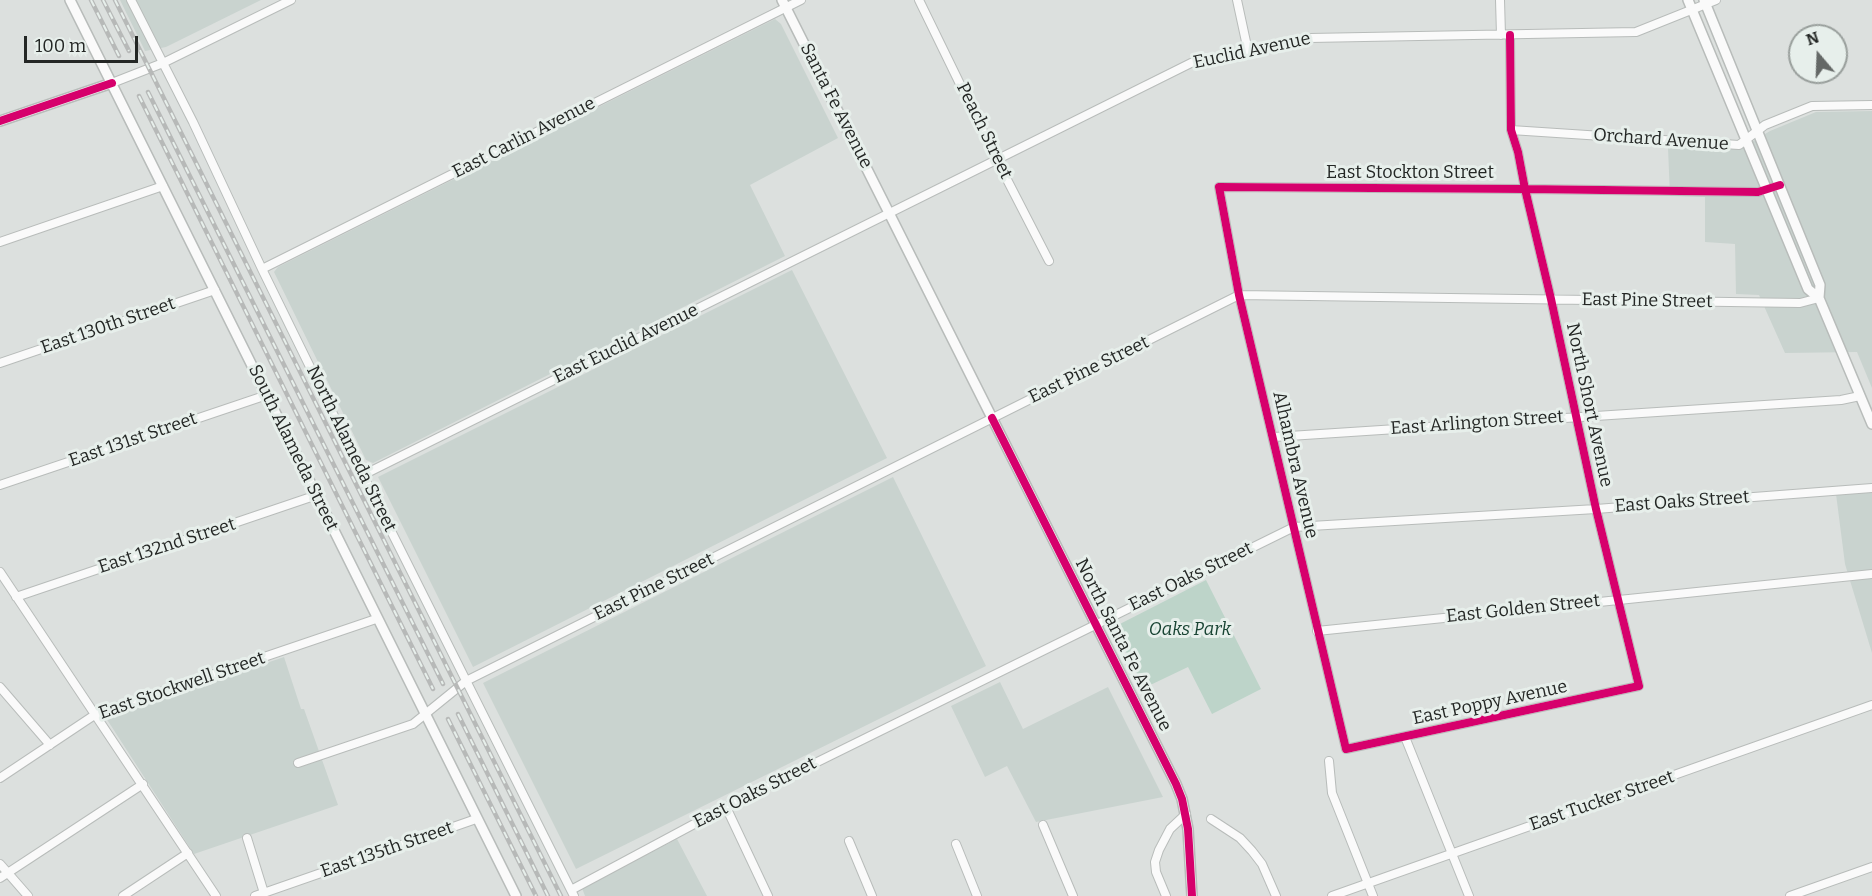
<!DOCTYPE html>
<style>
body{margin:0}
#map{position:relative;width:1872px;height:896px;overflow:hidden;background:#dce0de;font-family:Bitter,serif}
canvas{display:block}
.north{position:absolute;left:1788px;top:24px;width:60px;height:60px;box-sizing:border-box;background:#e7efeb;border:2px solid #999f9c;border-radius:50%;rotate:341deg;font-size:16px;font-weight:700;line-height:24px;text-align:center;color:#242725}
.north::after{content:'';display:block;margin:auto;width:21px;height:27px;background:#646866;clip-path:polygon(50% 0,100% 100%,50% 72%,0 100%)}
.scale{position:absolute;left:24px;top:36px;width:114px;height:27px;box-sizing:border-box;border:3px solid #242725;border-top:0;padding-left:8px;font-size:18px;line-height:21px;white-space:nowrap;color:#242725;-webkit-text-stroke:4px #e7efeb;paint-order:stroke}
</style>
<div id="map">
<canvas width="1872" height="896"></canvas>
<div class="north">N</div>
<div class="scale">100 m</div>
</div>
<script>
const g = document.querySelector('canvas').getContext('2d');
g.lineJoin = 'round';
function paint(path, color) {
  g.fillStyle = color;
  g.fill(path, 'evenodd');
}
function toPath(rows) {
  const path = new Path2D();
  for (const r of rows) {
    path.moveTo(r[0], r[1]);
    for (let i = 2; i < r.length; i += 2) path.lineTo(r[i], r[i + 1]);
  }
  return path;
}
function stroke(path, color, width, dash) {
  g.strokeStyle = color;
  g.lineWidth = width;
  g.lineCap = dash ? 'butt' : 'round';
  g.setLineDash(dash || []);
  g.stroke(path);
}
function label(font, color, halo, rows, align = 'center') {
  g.font = font + ' Bitter,serif';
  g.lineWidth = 6;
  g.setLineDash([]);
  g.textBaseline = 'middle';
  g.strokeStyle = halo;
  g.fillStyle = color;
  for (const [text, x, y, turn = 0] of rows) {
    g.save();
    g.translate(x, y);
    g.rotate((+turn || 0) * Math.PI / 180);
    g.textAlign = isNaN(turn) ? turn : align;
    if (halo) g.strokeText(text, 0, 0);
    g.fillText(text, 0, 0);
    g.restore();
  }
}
paint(toPath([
 [120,0,261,0,166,47,145,51],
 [775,19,781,24,838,138,750,185,785,256,373,463,366,460,274,272,278,267],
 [1872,111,1872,388,1857,352,1785,353,1759,295,1736,294,1735,244,1705,242,1705,197,1670,196,1668,148,1740,149,1770,131,1816,112],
 [792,270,887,458,473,667,378,477],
 [893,477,986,666,576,869,483,683],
 [1872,491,1872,653,1845,564,1836,494],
 [284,657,301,709,304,709,338,805,194,854,106,718],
 [1000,682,1023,729,1108,687,1163,797,1036,822,1007,766,985,777,951,706],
 [677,839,707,896,585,896,582,888]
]), '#c9d3cf');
paint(toPath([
 [1206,580,1261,689,1212,714,1188,667,1144,688,1114,627]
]), '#bdd4c9');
const minor = toPath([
 [131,0,193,122,262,269,363,475,574,896],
 [919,0,999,164,1049,261],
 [1237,0,1248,51],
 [1500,0,1501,35],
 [1510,35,1511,130,1518,152,1525,189,1551,299,1596,509,1639,686,1346,749,1239,295,1219,187,1525,189,1758,192,1780,185],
 [112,83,163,63,291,0],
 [1511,130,1739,145,1765,125,1812,106,1872,105],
 [0,242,163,186],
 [262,269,801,0],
 [0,363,215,290],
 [1274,437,1841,400,1860,396],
 [363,475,1191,63,1310,38,1636,32,1716,0],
 [0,485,267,395],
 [0,572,216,896],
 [16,597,317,495],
 [1317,631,1872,574],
 [0,687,50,745],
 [1405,737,1469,896],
 [1329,761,1332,793,1373,896],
 [298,763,413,724,466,681,1239,295,1800,303,1819,298],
 [0,778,96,714,376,619],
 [726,807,768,896],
 [1211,819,1240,838,1252,851,1262,864,1276,896],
 [1043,825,1073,896],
 [247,838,264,893],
 [849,841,872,896],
 [956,844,977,896],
 [0,864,28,896],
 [0,878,143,784],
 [571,890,726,807,1294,527,1596,509,1872,488],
 [123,896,188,853],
 [255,896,476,819],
 [1166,896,1156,872,1155,862,1159,850,1170,829,1186,814],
 [1332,896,1872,705],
 [1790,896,1872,867]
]);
const major = toPath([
 [70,0,516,896],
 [782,0,1176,784,1182,799,1188,829,1192,896],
 [1688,0,1808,289,1819,298,1872,424],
 [1704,0,1820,285,1819,298],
 [0,121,112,83]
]);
stroke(minor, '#b8bcba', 10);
stroke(major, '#b8bcba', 12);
stroke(minor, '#fafafa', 8);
stroke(major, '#fafafa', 9);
const rail = toPath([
 [91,0,119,56],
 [103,0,129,51],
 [115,0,561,896],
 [148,92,443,684],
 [139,96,433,689],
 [458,714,548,896],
 [448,719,536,896]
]);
stroke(rail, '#b7b9b8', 4.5);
stroke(rail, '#e7efeb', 2, [7]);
stroke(toPath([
 [1510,35,1511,130,1518,152,1525,189,1551,299,1596,509,1639,686,1346,749,1239,295,1219,187,1525,189,1758,192,1780,185],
 [0,121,112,83],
 [992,418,1176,784,1182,799,1188,829,1192,896]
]), '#d6006c', 8);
label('18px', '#242725', '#e7efeb', [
 ["Euclid Avenue",1252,51,-12],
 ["Santa Fe Avenue",836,106,63],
 ["Peach Street",984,131,64],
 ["East Carlin Avenue",524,138,-27],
 ["Orchard Avenue",1661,140,4],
 ["East Stockton Street",1410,173],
 ["East Pine Street",1647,301,1],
 ["East 130th Street",108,326,-19],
 ["East Euclid Avenue",626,344,-26],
 ["East Pine Street",1089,370,-26],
 ["North Short Avenue",1589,405,78],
 ["East Arlington Street",1477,423,-4],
 ["East 131st Street",133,440,-19],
 ["South Alameda Street",293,448,64],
 ["North Alameda Street",351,449,64],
 ["Alhambra Avenue",1295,465,77],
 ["East Oaks Street",1682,502,-4],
 ["East 132nd Street",167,546,-18],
 ["East Oaks Street",1191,577,-26],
 ["East Pine Street",654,587,-26],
 ["East Golden Street",1523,609,-6],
 ["North Santa Fe Avenue",1123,645,63],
 ["East Stockwell Street",182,686,-19],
 ["East Poppy Avenue",1490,703,-12],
 ["East Oaks Street",755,793,-27],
 ["East Tucker Street",1602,801,-19],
 ["East 135th Street",387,850,-19]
]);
label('italic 18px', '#184433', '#e7efeb', [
 ["Oaks Park",1190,630]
]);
</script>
